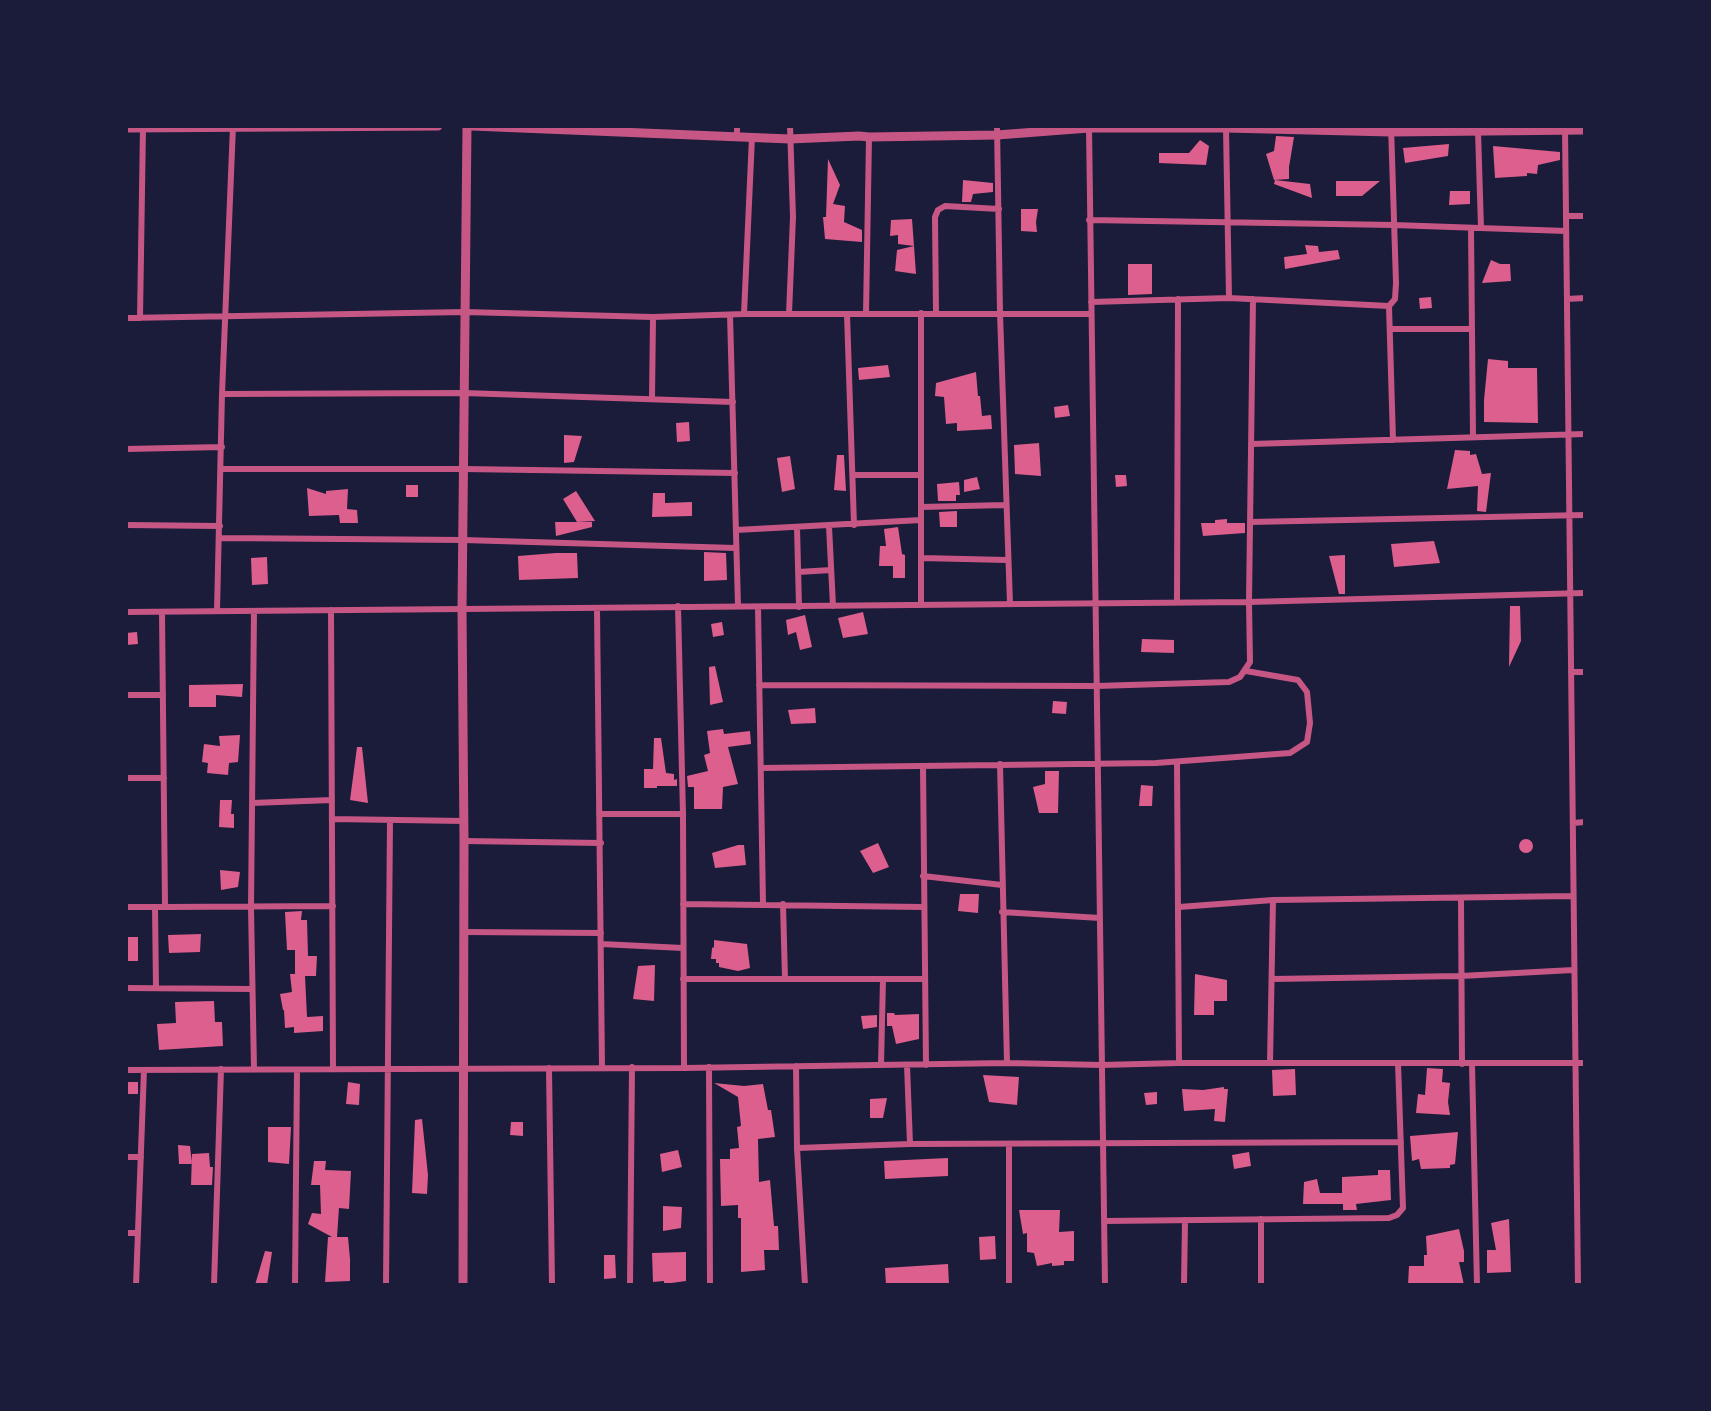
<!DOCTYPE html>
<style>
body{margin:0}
#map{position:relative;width:1711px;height:1411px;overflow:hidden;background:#1b1b3a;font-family:Lato,sans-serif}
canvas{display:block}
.frame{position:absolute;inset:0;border:128px solid #1b1b3a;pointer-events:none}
</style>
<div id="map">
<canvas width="1711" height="1411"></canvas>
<div class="frame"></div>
</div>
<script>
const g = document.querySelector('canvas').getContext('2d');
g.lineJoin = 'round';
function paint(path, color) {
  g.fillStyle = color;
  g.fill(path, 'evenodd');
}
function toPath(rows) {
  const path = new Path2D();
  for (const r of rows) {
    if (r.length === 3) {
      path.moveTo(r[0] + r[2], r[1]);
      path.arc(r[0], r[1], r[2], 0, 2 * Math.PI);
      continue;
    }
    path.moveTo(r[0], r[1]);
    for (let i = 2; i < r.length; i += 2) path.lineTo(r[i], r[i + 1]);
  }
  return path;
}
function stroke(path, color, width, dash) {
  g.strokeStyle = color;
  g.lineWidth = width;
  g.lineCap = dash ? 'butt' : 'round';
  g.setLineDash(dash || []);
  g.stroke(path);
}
paint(toPath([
 [1276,136,1294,137,1289,167,1289,179,1274,180,1266,154,1274,151],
 [1200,140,1209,146,1206,165,1159,163,1159,153,1189,153],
 [1449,144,1448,156,1405,163,1403,148],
 [1493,146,1560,152,1560,160,1538,165,1537,174,1527,173,1527,176,1495,178],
 [828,159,840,185,833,204,845,206,844,222,862,230,862,242,825,239,823,217,826,217],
 [963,180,993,183,993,192,973,194,971,202,962,202],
 [1275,180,1310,184,1312,198,1274,184],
 [1336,181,1380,181,1362,196,1336,196],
 [1450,191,1470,191,1470,204,1449,205],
 [1021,209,1038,209,1036,222,1037,232,1021,231],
 [912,219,914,246,898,244,898,235,890,236,891,220],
 [1305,245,1318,246,1319,252,1338,250,1340,259,1285,269,1284,257,1307,254],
 [914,246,916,274,895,271,897,250],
 [1491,260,1500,264,1510,264,1511,281,1482,283],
 [1128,264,1152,264,1152,294,1128,295],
 [1431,297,1432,308,1420,309,1419,298],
 [1488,359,1508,361,1508,368,1537,368,1538,423,1484,422,1484,400],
 [888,365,890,377,859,380,858,368],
 [976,372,978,396,980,396,982,416,991,415,992,429,957,431,957,423,946,424,944,397,935,396,936,383],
 [1068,405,1070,416,1055,418,1054,407],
 [689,422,690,441,677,442,676,423],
 [564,435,582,436,574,462,564,463],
 [1039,443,1041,476,1015,474,1014,445],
 [1455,450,1470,451,1470,455,1476,454,1482,474,1491,473,1486,512,1477,511,1478,486,1447,489],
 [837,455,844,455,846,491,834,490],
 [790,456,795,489,782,492,777,458],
 [1115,475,1126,475,1127,486,1116,487],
 [977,477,980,489,964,492,964,480],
 [959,482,960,495,956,495,956,501,938,501,937,484],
 [406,485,418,485,418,497,406,497],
 [307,488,326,494,326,491,348,489,347,509,357,510,358,523,340,523,339,515,309,516],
 [576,491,595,521,577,522,563,499],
 [653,493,665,493,665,503,692,502,692,516,652,517],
 [957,511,957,527,940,527,939,512],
 [1227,519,1227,523,1245,523,1245,533,1203,536,1201,523,1215,523,1215,520],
 [555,522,592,522,592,527,556,536],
 [898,527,902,554,905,555,905,578,893,578,893,566,879,566,880,546,886,546,884,529],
 [1434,541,1440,563,1394,567,1391,544],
 [704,552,726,553,727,580,704,581],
 [556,553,577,553,578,578,519,580,518,556],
 [1345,555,1345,594,1339,594,1329,556],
 [267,557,268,584,252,585,251,558],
 [1510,606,1520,606,1521,641,1509,667],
 [863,612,868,634,843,638,838,618],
 [805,615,812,647,800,650,796,632,788,635,786,620],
 [722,622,724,635,713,637,711,624],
 [137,632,138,644,126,645,126,633],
 [1142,639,1174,640,1174,653,1141,652],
 [715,666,723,702,710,705,709,667],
 [243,684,242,697,216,695,216,707,189,707,189,685],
 [1053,701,1067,702,1066,714,1052,713],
 [815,708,816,723,791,724,788,710],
 [723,729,724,734,750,731,751,744,728,747,738,784,723,787,722,809,694,809,694,787,688,787,687,776,708,771,704,755,710,753,707,731],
 [240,735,238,762,229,763,228,775,207,773,208,763,202,762,204,744,220,746,219,736],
 [654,738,661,738,666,773,674,774,674,780,677,779,677,786,657,786,657,788,644,788,644,769,653,769],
 [357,747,362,747,368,803,350,800],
 [1045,771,1059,771,1058,813,1039,813,1033,787,1045,784],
 [1141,785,1153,786,1152,806,1139,806],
 [220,800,232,800,231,814,234,814,234,828,219,827],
 [1526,846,7],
 [878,843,889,867,873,873,860,851],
 [738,845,744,845,746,865,715,868,712,853],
 [220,870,240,872,238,887,221,890],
 [960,894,979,894,978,913,958,911],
 [302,911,301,920,307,920,308,956,317,956,316,976,305,976,307,1017,323,1016,323,1031,294,1033,294,1027,285,1028,284,1010,283,1010,280,994,292,992,290,974,295,974,295,950,287,950,285,913,285,912],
 [201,934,200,952,169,953,168,935],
 [126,937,138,937,138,961,126,961],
 [714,940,747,944,750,968,738,971,719,967,719,963,716,963,716,959,711,959,712,948,714,947],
 [655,965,654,1001,633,999,638,966],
 [1195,974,1227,980,1227,1001,1214,1001,1214,1015,1194,1015],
 [214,1001,215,1022,222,1022,223,1046,159,1050,157,1024,176,1023,175,1002],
 [887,1013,894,1013,895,1015,919,1014,919,1039,896,1044,892,1026,887,1026],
 [877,1015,877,1027,863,1029,861,1016],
 [1427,1068,1443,1069,1442,1082,1450,1083,1448,1102,1450,1115,1416,1113,1418,1094,1425,1095],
 [1295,1069,1296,1095,1273,1096,1272,1070],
 [983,1075,1019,1077,1017,1105,989,1102],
 [126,1082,138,1082,138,1094,126,1094],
 [348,1082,360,1084,359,1105,346,1104],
 [714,1083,744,1086,763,1084,768,1110,771,1110,775,1137,758,1139,759,1182,770,1180,774,1226,778,1226,779,1250,764,1250,765,1270,741,1272,741,1218,738,1218,738,1205,721,1206,720,1159,730,1159,730,1149,739,1148,737,1127,741,1126,738,1097],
 [1224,1087,1224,1089,1228,1089,1225,1122,1214,1121,1215,1109,1184,1111,1182,1089,1203,1090],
 [1157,1092,1157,1104,1146,1105,1144,1093],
 [887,1098,883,1118,870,1118,870,1099],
 [422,1119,428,1175,427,1194,412,1193,415,1120],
 [511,1122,523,1122,523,1136,510,1135],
 [268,1127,291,1127,289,1164,268,1162],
 [1458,1132,1455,1164,1450,1165,1450,1168,1421,1169,1419,1159,1412,1161,1410,1136],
 [178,1145,190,1146,192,1164,179,1164],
 [678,1150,682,1167,662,1172,660,1154],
 [1249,1152,1251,1166,1234,1169,1232,1155],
 [209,1153,210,1167,213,1167,212,1185,191,1185,192,1154],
 [948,1158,948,1176,885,1179,884,1161],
 [314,1161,326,1161,325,1170,351,1171,349,1209,339,1208,337,1237,348,1237,350,1259,350,1281,325,1282,328,1237,332,1237,308,1224,312,1213,321,1214,320,1185,311,1185],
 [1378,1170,1390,1170,1391,1200,1356,1204,1357,1210,1343,1210,1343,1204,1303,1204,1304,1182,1317,1179,1320,1193,1342,1193,1342,1177,1378,1175],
 [663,1206,682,1207,681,1228,663,1231],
 [1019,1210,1060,1210,1059,1232,1074,1231,1074,1261,1064,1261,1064,1265,1052,1266,1052,1263,1037,1266,1034,1253,1027,1252,1027,1233,1023,1234],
 [1509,1219,1511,1272,1487,1273,1487,1250,1496,1250,1491,1223],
 [1459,1229,1464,1251,1464,1262,1459,1262,1464,1285,1408,1285,1409,1266,1424,1266,1424,1255,1427,1255,1426,1236],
 [995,1236,996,1259,980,1260,979,1237],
 [265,1251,272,1252,267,1285,255,1285],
 [686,1252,686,1281,664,1284,664,1281,653,1282,652,1253],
 [604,1255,615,1255,616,1278,604,1279],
 [948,1264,949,1285,886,1285,885,1268]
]), '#dd5f8e');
stroke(toPath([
 [997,126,1000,313,1010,604],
 [1089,127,1105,1285],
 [1565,127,1578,1285],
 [1226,128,1229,298],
 [1478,131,1481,228],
 [737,137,737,126],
 [1566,216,1585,216],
 [1089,220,1394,225,1566,231],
 [1471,228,1473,437],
 [1567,299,1585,298],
 [1091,302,1229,298,1389,306,1395,299,1396,283,1391,126],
 [1389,306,1393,440],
 [921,313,921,604],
 [936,313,935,217,938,210,945,206,999,209],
 [744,314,752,137],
 [789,314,793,217,790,126],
 [847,314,854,525],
 [866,314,869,137],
 [730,315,738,606],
 [126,318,465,312,653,317,744,314,1091,314],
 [140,318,143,127],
 [1390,329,1472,329],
 [222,394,464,393,733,402],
 [652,399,653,317],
 [1251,444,1585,434],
 [126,449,222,447],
 [222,469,464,469,735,473],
 [853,475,921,475],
 [921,507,1006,505],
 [1250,522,1585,515],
 [126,525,220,526],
 [829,526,833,606],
 [797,527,799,607],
 [736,530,921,520],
 [220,538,463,540,736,548],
 [921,558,1007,560],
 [798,572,831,570],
 [1177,602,1178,299],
 [678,606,683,814,684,1068],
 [758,607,763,904],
 [597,608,602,1068],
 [331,610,333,1069],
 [217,611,222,394,233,126],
 [254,611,251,907,254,1069],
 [126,612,1249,602,1585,593],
 [162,612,165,907,333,906],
 [1571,672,1585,672],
 [759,685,1096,686,1229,682,1240,677,1250,662,1249,602,1253,299],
 [126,695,163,695],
 [1177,762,1179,1063],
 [1000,764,1007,1063],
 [923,766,926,1065],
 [761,768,1156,763,1290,753,1307,742,1310,723,1307,692,1298,680,1246,671],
 [126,778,164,778],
 [252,803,332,800],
 [599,814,683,814],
 [332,819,464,821],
 [1573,823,1585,822],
 [464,841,601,843],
 [923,876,1002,885],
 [1461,898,1462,1064],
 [683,904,923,907],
 [783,904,785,979],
 [126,907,165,907],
 [155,907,156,988],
 [1179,907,1273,900,1573,896],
 [1002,912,1100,918],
 [464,932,601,933],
 [601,944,683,948],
 [683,979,925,979],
 [1272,979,1461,976,1573,970],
 [126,988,252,989],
 [1270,1063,1273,900],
 [1472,1064,1477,1285],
 [881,1065,883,979],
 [907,1065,910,1144],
 [796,1066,797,1148,805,1285],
 [709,1067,710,1285],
 [549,1068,552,1285],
 [126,1070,684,1068,1007,1063,1102,1065,1179,1063,1585,1063],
 [1009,1144,1009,1285],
 [797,1148,910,1144,1401,1142],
 [126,1157,141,1157],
 [1261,1219,1261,1285],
 [1104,1221,1389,1218,1397,1215,1403,1208,1398,1063],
 [126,1233,138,1233],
 [136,1285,144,1070],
 [214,1285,221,1069],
 [295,1285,297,1070],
 [386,1285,390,820],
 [630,1285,632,1067],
 [1184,1285,1185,1220]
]), '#c65784', 6);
stroke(toPath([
 [472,126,790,139,859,136,869,137,997,135,1089,128,1226,128,1391,132,1585,130],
 [126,128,438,126],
 [463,1285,464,841,462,609,467,126]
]), '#c65784', 9);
</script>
